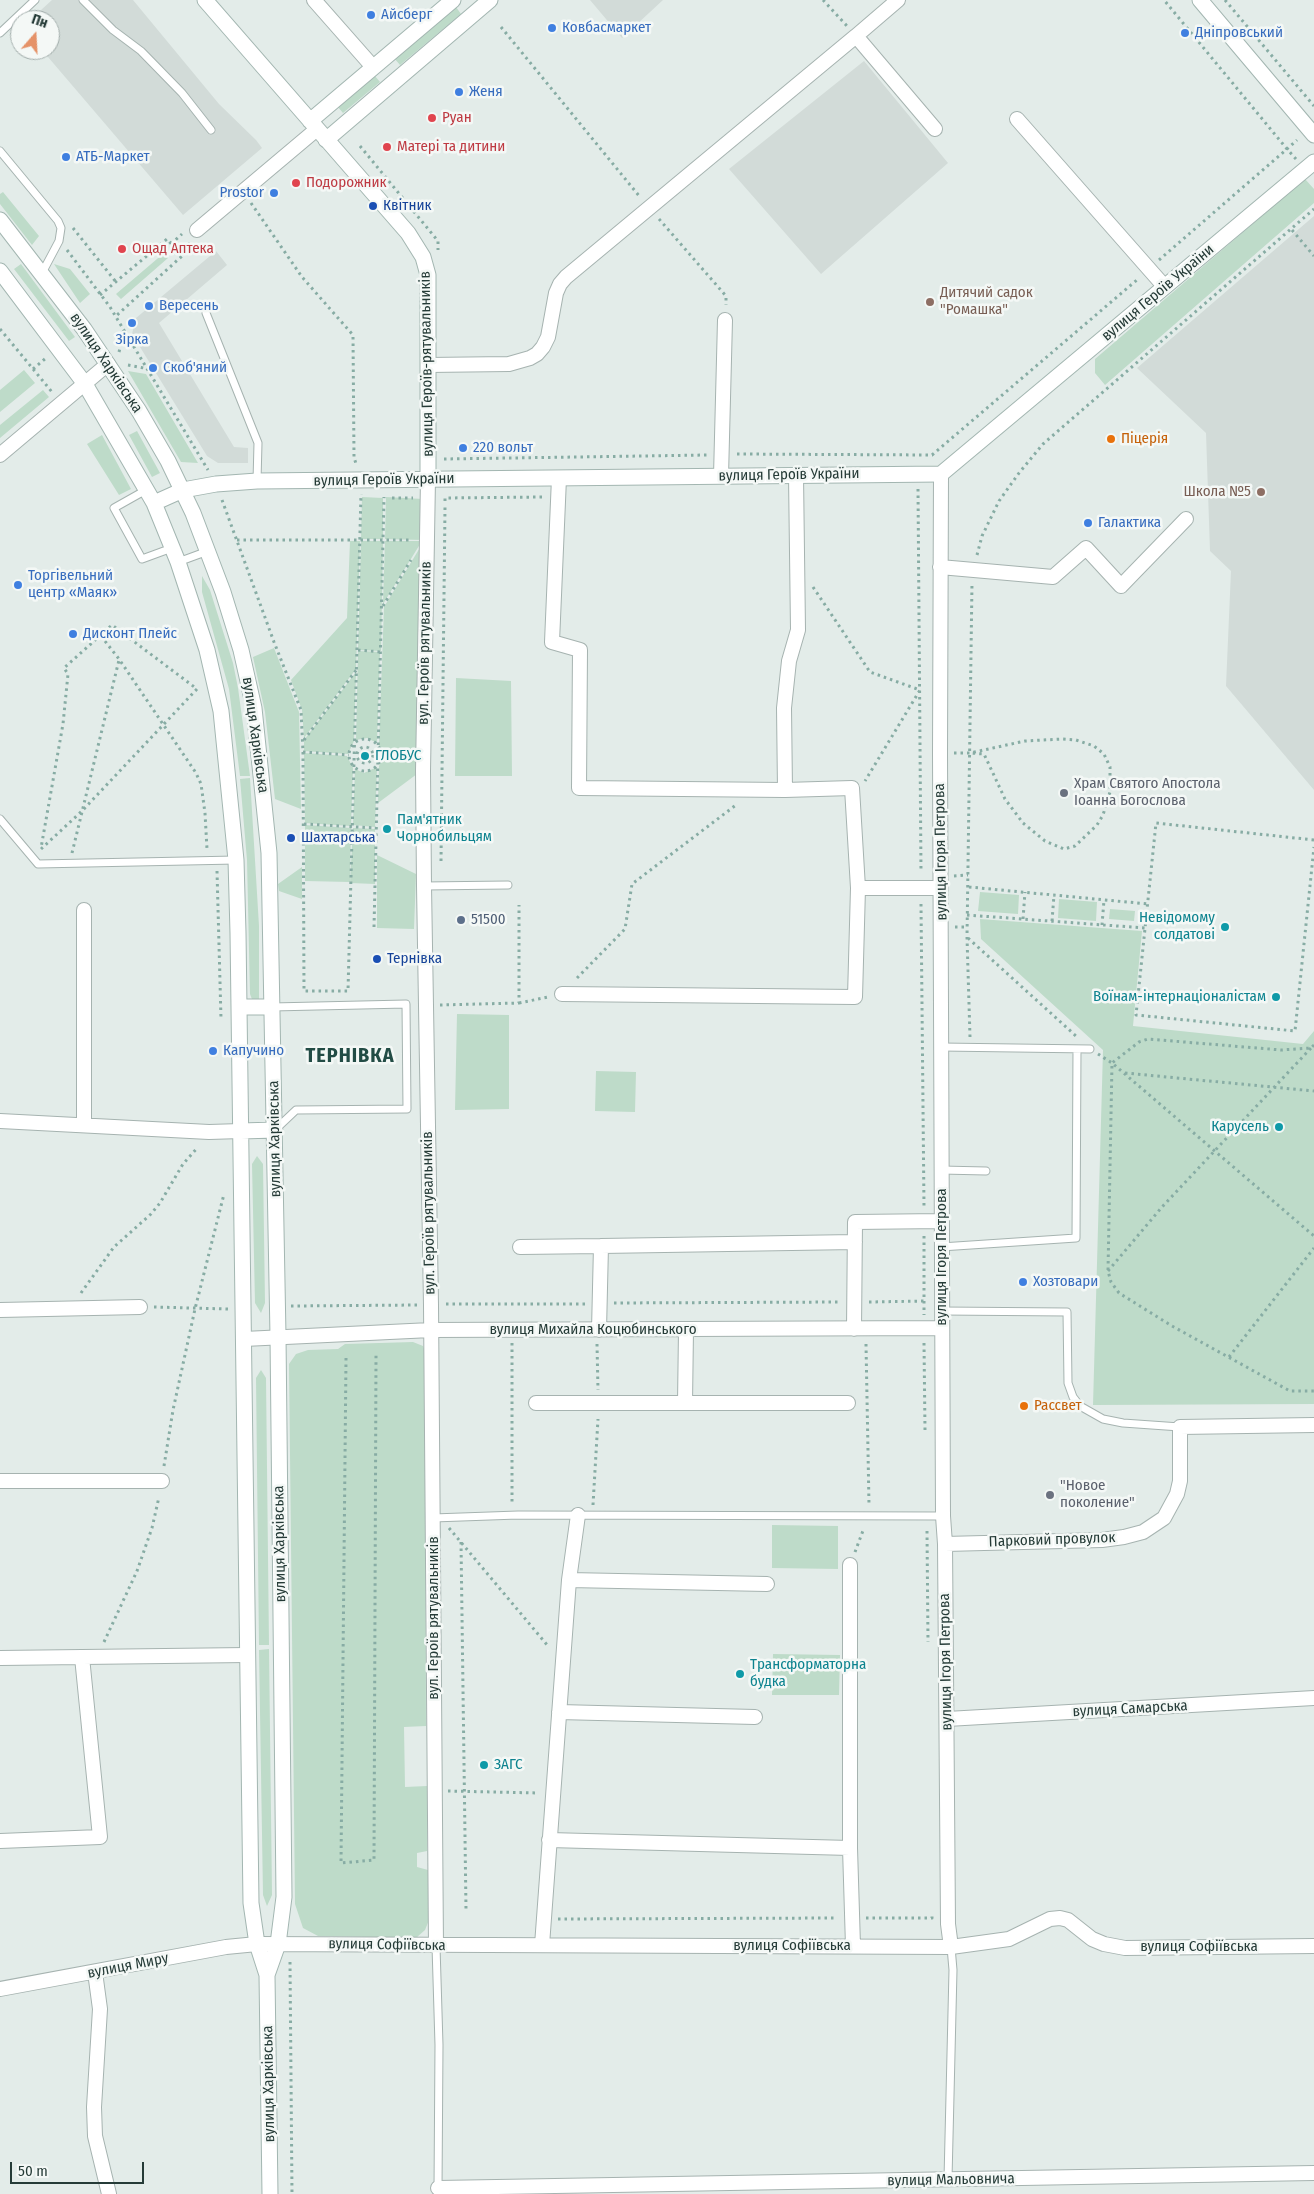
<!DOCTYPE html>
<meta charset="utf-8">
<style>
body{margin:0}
#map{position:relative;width:1314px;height:2194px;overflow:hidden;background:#e3ece9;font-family:"Fira Sans Condensed",sans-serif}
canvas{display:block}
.north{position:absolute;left:10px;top:10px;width:50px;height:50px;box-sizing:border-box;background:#f4f8f6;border:1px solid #a1acaa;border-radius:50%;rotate:19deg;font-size:14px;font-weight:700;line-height:20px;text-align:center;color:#253b37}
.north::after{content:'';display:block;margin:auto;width:18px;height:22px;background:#e59268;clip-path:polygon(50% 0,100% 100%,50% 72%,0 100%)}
.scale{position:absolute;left:10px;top:2162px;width:134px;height:22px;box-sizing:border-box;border:2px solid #253b37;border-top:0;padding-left:6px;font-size:15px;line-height:18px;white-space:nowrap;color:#253b37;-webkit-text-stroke:4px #f4f8f6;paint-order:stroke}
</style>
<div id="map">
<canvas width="1314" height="2194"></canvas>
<div class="north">Пн</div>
<div class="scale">50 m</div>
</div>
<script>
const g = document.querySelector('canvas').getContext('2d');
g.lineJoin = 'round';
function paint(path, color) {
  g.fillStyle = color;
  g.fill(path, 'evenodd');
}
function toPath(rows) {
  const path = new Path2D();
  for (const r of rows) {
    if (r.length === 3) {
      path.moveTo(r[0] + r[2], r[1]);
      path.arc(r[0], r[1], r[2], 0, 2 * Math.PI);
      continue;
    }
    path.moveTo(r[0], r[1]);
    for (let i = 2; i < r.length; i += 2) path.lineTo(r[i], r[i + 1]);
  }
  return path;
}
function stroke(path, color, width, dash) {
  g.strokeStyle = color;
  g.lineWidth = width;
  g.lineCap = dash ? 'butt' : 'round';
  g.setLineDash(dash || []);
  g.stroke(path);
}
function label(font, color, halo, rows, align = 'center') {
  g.font = font + ' "Fira Sans Condensed",sans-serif';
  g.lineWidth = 5;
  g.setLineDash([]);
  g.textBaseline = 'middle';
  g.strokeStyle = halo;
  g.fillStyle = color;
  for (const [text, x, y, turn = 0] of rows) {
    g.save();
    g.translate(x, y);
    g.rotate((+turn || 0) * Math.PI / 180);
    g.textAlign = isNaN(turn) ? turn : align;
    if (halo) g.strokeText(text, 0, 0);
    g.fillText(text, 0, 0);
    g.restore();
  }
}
paint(toPath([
 [52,0,133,0,219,104,256,140,262,148,183,215,42,50,50,50,50,20,30,20],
 [590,0,663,0,622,38],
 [864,61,948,163,821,274,729,169],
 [1314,216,1314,790,1226,686,1231,571,1210,551,1206,433,1137,368],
 [216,251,227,265,159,323,234,447,248,448,248,463,218,463,207,456,132,334,136,318]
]), '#d2dbd8');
paint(toPath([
 [456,7,461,14,400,65,394,58],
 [375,76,380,82,343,113,337,106],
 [1305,179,1314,189,1314,203,1105,385,1095,373,1095,359],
 [3,192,39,236,32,245,0,204,0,194],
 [164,253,168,258,121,299,116,294],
 [21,264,75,337,69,341,14,269],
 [54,264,70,269,90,294,80,303],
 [24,370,35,383,0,412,0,390],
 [128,371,146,374,198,463,181,462],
 [43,390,49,397,0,438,0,425],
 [137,431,160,473,152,477,129,435],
 [102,435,131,489,119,495,87,444],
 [362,497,383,498,383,539,361,539],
 [386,497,423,499,422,540,385,539],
 [350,541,360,541,356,669,304,738,302,710,291,680,347,618],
 [361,541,383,541,381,651,358,650],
 [385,541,422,541,383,604],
 [424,541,422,757,382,754,379,745,384,607],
 [202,576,210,590,233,663,238,688,250,776,240,776,229,689,202,592],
 [274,648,299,712,301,809,275,799,265,712,253,657],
 [358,651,380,652,377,743,367,738,356,740],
 [356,672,354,741,348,754,304,751,304,740],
 [456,678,511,681,512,776,455,776],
 [304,753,347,756,353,768,351,826,305,823],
 [382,758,421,761,421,771,378,803,379,766],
 [377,767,375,827,353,825,355,769,364,773],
 [250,778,259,926,259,1002,253,1002,250,994,247,860,240,779],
 [305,825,351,828,350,882,305,881],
 [353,828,375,829,375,884,350,883],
 [377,855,416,874,414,929,377,928],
 [302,867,302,899,279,891,278,884],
 [980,892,1019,895,1018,914,978,911],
 [1059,899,1097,902,1096,921,1058,918],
 [1110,909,1135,911,1134,921,1109,919],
 [980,919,1142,931,1133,1026,1303,1044,1314,1031,1314,1404,1093,1405,1103,1050,981,939],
 [457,1014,509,1015,509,1109,455,1110],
 [596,1071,636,1072,635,1112,595,1111],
 [257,1156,263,1164,265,1303,261,1313,255,1303,252,1164],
 [413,1342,423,1346,425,1351,426,1726,404,1727,405,1787,427,1786,427,1851,417,1853,417,1867,428,1870,429,1920,425,1930,416,1938,318,1936,303,1928,295,1904,289,1364,296,1354,308,1350,338,1349,345,1344],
 [261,1370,266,1378,269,1645,259,1645,256,1378],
 [772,1525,838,1526,838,1569,772,1568],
 [269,1649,272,1895,267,1906,263,1895,259,1650],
 [773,1654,840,1655,839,1695,772,1695]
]), '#bedbc9');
const lane = toPath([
 [83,0,113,30,141,51,182,93,211,130],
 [0,33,35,0],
 [0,151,58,221,61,228,59,241,42,273],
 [206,313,258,443,257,481],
 [146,490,114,508,142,559,172,548],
 [178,562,208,551],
 [0,819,38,864,236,860],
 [424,886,508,885],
 [272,1007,406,1004,407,1109,296,1110,277,1128],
 [941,1047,1090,1049],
 [941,1170,986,1171],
 [941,1247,1076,1238,1077,1049],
 [942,1311,1067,1312,1068,1383,1073,1397,1080,1406,1103,1419,1123,1423,1180,1427],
 [433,1518,518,1515,943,1516],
 [436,1946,439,2045,438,2189],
 [948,2179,953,1970,951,1947]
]);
const street = toPath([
 [314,0,373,67],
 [898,0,856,36,935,129],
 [1017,119,1164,286],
 [197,230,317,129],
 [428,365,509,364,530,358,537,354,543,347,548,337,556,293,560,284,566,277,856,36],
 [0,455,108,364],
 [941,474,940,753,943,1516,945,1544,948,1924,951,1947],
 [721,476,725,320],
 [559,478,552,642,580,650,579,788,785,790,784,708,789,661,798,630,796,475],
 [428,479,423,771,424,886,431,1305,436,1946],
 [940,567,1053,577,1086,548,1121,586,1186,519],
 [785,790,852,788,858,888],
 [84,910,84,1124],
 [562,994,855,997,858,888,940,888],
 [0,1121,209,1132,241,1131],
 [520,1247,601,1246],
 [0,1310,140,1307],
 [854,1329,855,1222,941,1221],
 [599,1330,601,1246,855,1242],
 [244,1339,431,1330,942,1328],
 [536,1403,685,1403,686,1330],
 [685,1403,848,1403],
 [0,1481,162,1481],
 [945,1544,1102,1540,1124,1537,1143,1532,1164,1518,1177,1494,1180,1481,1180,1427,1314,1425],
 [569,1580,767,1584],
 [0,1658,247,1655],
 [559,1712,755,1717],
 [947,1719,1314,1698],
 [549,1840,850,1848,850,1565],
 [0,1841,100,1837,82,1657],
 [850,1848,853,1946],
 [542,1945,569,1580,578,1515],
 [95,1972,100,2009,94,2107,95,2136,109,2194],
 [0,1989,226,1947,257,1944,951,1947,1009,1939,1050,1919,1060,1918,1068,1920,1092,1939,1104,1944,1125,1948,1314,1946],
 [438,2188,1314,2173]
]);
const secondary = toPath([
 [205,0,408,233,423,257,428,275,428,479],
 [1200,0,1314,135],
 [310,121,453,0],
 [326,140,490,0],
 [0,220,84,329,139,411,168,461,193,513,223,592,241,650,254,708,269,853,278,1336,284,1897,278,1944,267,1975],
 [0,271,85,384,154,503,178,562,207,650,221,711,236,860,238,933,251,1903,257,1944,267,1975,270,2194],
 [154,503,183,490,216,484,257,481,941,474,1314,162],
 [240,1007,272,1007],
 [241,1131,275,1130]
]);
stroke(lane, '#a6b3b0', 9);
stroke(street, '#a6b3b0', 16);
stroke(secondary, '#a3b6b1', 17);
stroke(toPath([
 [823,0,847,26],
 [1225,0,1314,106],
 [501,27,640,197],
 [360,146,438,241,438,250],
 [1296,159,1287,149,1297,140],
 [251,203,302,277,353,335,354,457,356,464],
 [659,219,726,296,726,305],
 [73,228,116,282],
 [1292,230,1314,256],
 [171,244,182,234],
 [67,250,110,307,208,470],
 [179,253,190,243],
 [1159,260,1287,149,1164,0],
 [100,295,167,239,182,256,116,316],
 [0,329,52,392],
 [119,352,125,329],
 [128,365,149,369],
 [33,369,46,358],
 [737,454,932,455,1138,279],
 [444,459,708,455],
 [918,489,921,872],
 [392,498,413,498],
 [222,500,274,642,301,710,303,752,304,991,348,991,361,494],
 [445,501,445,498,544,497],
 [237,540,411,540],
 [977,555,982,536,999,501,1019,473,1043,444,1314,209],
 [813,587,870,672,920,690,865,781],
 [383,606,411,560],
 [101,636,119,659,196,773,201,784,205,813,207,849],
 [358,650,381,652],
 [365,755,16],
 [304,740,357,669],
 [365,755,8],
 [303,752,349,755],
 [954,753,970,753,1025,741,1062,739,1076,740,1094,746,1104,754,1110,767,1110,792,1103,815,1097,825,1075,846,1064,849,1045,841,1023,823,1005,799,984,754,970,753],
 [381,755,408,757],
 [304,824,376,828],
 [1314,840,1156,823,1136,1015,1295,1031,1314,847],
 [41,849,82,811,197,689,112,625,64,668,68,674,63,724,41,848],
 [72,853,119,660],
 [441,861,445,507],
 [217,871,221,1019],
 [954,876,968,875],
 [969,887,1148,904],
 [921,904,924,1207],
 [967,915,1145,928],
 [1023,919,1025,892],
 [1052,921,1054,895],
 [1102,925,1104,900],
 [374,927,384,497],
 [955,927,967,927],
 [968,938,1076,1036],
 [577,978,625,929,632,884,736,805],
 [519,1003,548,997],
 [440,1005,519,1003,519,905],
 [970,1037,967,937,972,583],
 [1314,1045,1311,1048,1281,1050,1148,1039,1139,1042,1112,1063,1108,1271,1111,1282,1119,1293,1172,1326,1290,1391,1314,1391],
 [1098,1054,1112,1063,1314,1236],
 [1125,1073,1314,1091],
 [924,1236,924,1315],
 [1108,1271,1162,1207,1311,1048],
 [81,1293,114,1247,151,1214,160,1203,183,1164,198,1147],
 [869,1302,925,1301],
 [614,1303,840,1302],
 [446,1304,585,1304],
 [291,1306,418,1305],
 [154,1307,228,1309],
 [512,1343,512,1504],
 [924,1343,925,1430],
 [597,1344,598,1390],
 [866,1344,869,1505],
 [1229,1357,1314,1248],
 [346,1358,341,1863,374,1860,376,1355],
 [164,1466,173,1410,195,1309,224,1194],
 [593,1505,598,1419],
 [449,1528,548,1646],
 [927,1531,928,1642],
 [461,1542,466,1910],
 [855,1552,864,1528],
 [104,1642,137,1571,152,1528,159,1497],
 [448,1791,539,1793],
 [866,1918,932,1918,932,1916],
 [558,1919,837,1918],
 [290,1962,292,2194]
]), '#87aca4', 3, [2.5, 4]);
stroke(lane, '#fff', 7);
stroke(street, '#fff', 14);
stroke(secondary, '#fff', 15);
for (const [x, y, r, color] of [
 [371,15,5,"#3f7fe0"],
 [552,28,5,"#3f7fe0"],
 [1185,33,5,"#3f7fe0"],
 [459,92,5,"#3f7fe0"],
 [432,118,5,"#e0444e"],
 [387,147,5,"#e0444e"],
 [66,157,5,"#3f7fe0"],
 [296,183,5,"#e0444e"],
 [274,193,5,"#3f7fe0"],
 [373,206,5,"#1a4fb4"],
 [122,249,5,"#e0444e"],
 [930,302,5,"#8d6e63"],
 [149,306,5,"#3f7fe0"],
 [132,323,5,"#3f7fe0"],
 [153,368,5,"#3f7fe0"],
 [1111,439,5,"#e8710a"],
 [463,448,5,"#3f7fe0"],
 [1261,492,5,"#8d6e63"],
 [1088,523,5,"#3f7fe0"],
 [18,585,5,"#3f7fe0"],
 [73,634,5,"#3f7fe0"],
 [365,756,5,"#0f9aa8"],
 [1064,793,5,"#6b7280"],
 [387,829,5,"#0f9aa8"],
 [291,838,5,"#1a4fb4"],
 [461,920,5,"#5c6f8a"],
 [1225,927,5,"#0f9aa8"],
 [377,959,5,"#1a4fb4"],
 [1276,997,5,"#0f9aa8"],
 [213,1051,5,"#3f7fe0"],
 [1279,1127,5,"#0f9aa8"],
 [1023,1282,5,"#3f7fe0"],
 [1024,1406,5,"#e8710a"],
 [1050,1495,5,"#6b7280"],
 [740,1674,5,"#0f9aa8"],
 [484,1765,5,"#0f9aa8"]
]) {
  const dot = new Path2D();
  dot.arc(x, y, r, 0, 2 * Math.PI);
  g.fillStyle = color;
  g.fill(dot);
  stroke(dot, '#f4f8f6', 2);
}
label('15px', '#366cbe', '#f4f8f6', [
 ["Айсберг",381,15],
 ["Ковбасмаркет",562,28],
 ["Дніпровський",1195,33],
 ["Женя",469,92],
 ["АТБ-Маркет",76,157],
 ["Prostor",264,193,"right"],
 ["Вересень",159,306],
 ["Зiрка",132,340,"center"],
 ["Скоб'яний",163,368],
 ["220 вольт",473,448],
 ["Галактика",1098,523],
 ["Торгівельний",28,576],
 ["центр «Маяк»",28,593],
 ["Дисконт Плейс",83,634],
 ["Капучино",223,1051],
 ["Хозтовари",1033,1282]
], 'left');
label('15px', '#be3a42', '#f4f8f6', [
 ["Руан",442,118],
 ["Матері та дитини",397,147],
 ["Подорожник",306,183],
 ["Ощад Аптека",132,249]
], 'left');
label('15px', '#164399', '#f4f8f6', [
 ["Квітник",383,206],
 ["Шахтарська",301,838],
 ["Тернівка",387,959]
], 'left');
label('15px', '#785e54', '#f4f8f6', [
 ["Дитячий садок",940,293],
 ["\"Ромашка\"",940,310],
 ["Школа №5",1251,492,"right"]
], 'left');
label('15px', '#253b37', '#f4f8f6', [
 ["вулиця Героїв України",1158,293,-40],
 ["вулиця Харківська",106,363,56],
 ["вулиця Героїв-рятувальників",427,364,-91],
 ["вулиця Героїв України",789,475,-1],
 ["вулиця Героїв України",384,480,-1],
 ["вул. Героїв рятувальників",425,643,-89],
 ["вулиця Харківська",255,735,82],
 ["вулиця Ігоря Петрова",941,852,-91],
 ["вулиця Харківська",275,1139,-91],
 ["вул. Героїв рятувальників",429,1213,-91],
 ["вулиця Ігоря Петрова",942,1257,-90],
 ["вулиця Михайла Коцюбинського",593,1330],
 ["Парковий провулок",1052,1540,-2],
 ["вулиця Харківська",280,1544,-91],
 ["вул. Героїв рятувальників",434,1618,-90],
 ["вулиця Ігоря Петрова",946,1662,-91],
 ["вулиця Самарська",1130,1709,-3],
 ["вулиця Софіївська",387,1945,1],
 ["вулиця Софіївська",792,1946],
 ["вулиця Софіївська",1199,1947],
 ["вулиця Миру",128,1966,-11],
 ["вулиця Харківська",269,2084,-91],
 ["вулиця Мальовнича",951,2180,-1]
]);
label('15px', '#c56008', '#f4f8f6', [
 ["Піцерія",1121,439],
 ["Рассвет",1034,1406]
], 'left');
label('15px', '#0d838f', '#f4f8f6', [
 ["ГЛОБУС",375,756],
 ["Пам'ятник",397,820],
 ["Чорнобильцям",397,837],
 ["Невідомому",1215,918,"right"],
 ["солдатові",1215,935,"right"],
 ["Воїнам-інтернаціоналістам",1266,997,"right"],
 ["Карусель",1269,1127,"right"],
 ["Трансформаторна",750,1665],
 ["будка",750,1682],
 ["ЗАГС",494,1765]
], 'left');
label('15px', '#5b616d', '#f4f8f6', [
 ["Храм Святого Апостола",1074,784],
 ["Іоанна Богослова",1074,801],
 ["\"Новое",1060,1486],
 ["поколение\"",1060,1503]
], 'left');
label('15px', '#4e5e75', '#f4f8f6', [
 ["51500",471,920]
], 'left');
g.letterSpacing = '1px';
label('bold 20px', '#224c45', '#f4f8f6', [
 ["ТЕРНІВКА",350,1056]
]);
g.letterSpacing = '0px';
</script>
